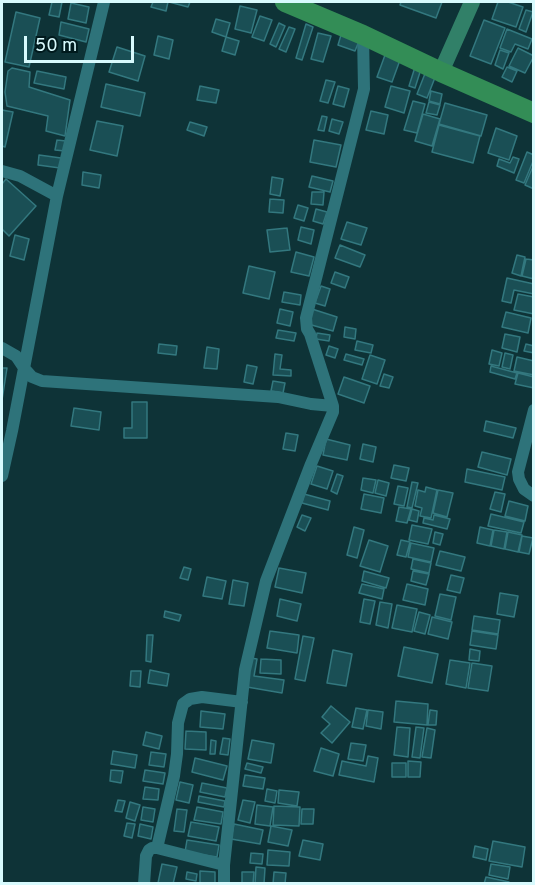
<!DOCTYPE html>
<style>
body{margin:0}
#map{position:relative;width:535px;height:885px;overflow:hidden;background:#0e3337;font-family:Overpass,sans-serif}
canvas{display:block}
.frame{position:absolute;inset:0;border:3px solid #d8fafd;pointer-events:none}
.scale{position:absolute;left:24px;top:36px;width:110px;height:27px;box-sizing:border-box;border:3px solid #d8fafd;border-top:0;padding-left:8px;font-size:18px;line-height:21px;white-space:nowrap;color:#d8fafd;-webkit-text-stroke:4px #001a1d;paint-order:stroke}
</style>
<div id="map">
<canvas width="535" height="885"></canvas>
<div class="frame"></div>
<div class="scale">50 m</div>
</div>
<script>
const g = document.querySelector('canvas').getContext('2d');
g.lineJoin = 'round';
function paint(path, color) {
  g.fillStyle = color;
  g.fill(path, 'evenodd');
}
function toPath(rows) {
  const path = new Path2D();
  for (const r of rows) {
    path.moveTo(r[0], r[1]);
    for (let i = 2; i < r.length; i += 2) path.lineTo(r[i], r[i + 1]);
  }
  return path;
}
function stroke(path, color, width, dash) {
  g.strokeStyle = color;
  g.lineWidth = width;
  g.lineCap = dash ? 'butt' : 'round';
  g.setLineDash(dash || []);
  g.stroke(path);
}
const building = toPath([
 [52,2,62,2,59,17,49,15,52,2],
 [153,2,168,2,166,11,151,7,153,2],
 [169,2,190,2,188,7,169,2],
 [401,2,442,2,436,18,400,5,401,2],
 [498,2,508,2,523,7,516,27,492,19,498,2],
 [71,3,89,7,86,23,68,19,71,3],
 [240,6,257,10,251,33,235,29,240,6],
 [526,10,533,12,526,32,519,29,526,10],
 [16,12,40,18,29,67,5,62,16,12],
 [260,16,272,20,264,41,252,37,260,16],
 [216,19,230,23,226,37,212,32,216,19],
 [484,20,505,28,491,64,470,56,484,20],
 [61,22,89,29,86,42,59,35,61,22],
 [279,23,285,26,276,47,270,44,279,23],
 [306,24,313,27,302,60,296,58,306,24],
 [289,27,295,29,286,52,279,49,289,27],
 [507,29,532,39,528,49,515,44,511,52,500,48,507,29],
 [318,33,331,36,323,62,311,59,318,33],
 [341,35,359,41,355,51,338,45,341,35],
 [158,36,173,40,169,59,154,55,158,36],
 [226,37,239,41,235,55,222,51,226,37],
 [117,47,145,56,138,81,109,72,117,47],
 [518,48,534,56,525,73,509,66,518,48],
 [500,50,509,53,503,69,495,65,500,50],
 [385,55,400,60,392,82,377,77,385,55],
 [415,67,421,69,415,88,409,86,415,67],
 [507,67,517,71,512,82,502,77,507,67],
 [12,68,30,72,29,87,70,100,65,136,46,131,48,116,7,106,5,92,8,71,12,68],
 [37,71,66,77,64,89,34,83,37,71],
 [426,71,436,75,427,98,417,94,426,71],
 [326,80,335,82,328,103,320,101,326,80],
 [106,84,145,93,140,116,101,107,106,84],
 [200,86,219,90,216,103,197,100,200,86],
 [338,86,349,89,344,107,333,104,338,86],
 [391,86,410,91,404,113,385,107,391,86],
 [431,91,442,94,440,104,429,101,431,91],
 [413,101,425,104,417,133,404,130,413,101],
 [429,102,440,105,437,115,426,113,429,102],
 [445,103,487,115,481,136,439,124,445,103],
 [2,110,13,112,5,147,2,146,2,110],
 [371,111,388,115,384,134,366,130,371,111],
 [423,114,440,119,432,146,415,141,423,114],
 [322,116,327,117,324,131,318,130,322,116],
 [332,119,343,122,339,134,329,131,332,119],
 [97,121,123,126,117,156,90,150,97,121],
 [190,122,207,127,204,136,187,130,190,122],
 [439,125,480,136,473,163,432,152,439,125],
 [496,128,517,136,509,160,488,153,496,128],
 [57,140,66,141,65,151,55,150,57,140],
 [314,140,341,145,336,167,310,162,314,140],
 [527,152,534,155,534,159,524,183,516,180,527,152],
 [39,155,61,158,60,168,38,165,39,155],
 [513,157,519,159,514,173,497,166,499,159,510,163,513,157],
 [534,164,534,189,525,185,534,164],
 [83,172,101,175,99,188,82,185,83,172],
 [312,176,333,181,330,192,309,187,312,176],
 [272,177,283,179,280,196,270,194,272,177],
 [6,179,36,206,9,236,2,229,2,184,6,179],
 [312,192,324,192,323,205,311,204,312,192],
 [270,199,284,200,283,213,269,212,270,199],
 [298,205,308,208,304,221,294,218,298,205],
 [316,209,327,212,323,224,313,221,316,209],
 [347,222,367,228,361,245,341,239,347,222],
 [301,227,314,230,311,244,298,240,301,227],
 [287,228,290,250,270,252,267,230,287,228],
 [15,235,29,239,24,260,10,256,15,235],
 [340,245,365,255,360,267,335,258,340,245],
 [296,252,314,257,309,276,291,272,296,252],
 [517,255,525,257,521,276,512,273,517,255],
 [526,259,534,260,534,279,522,276,526,259],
 [249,266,275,272,269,299,243,293,249,266],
 [335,272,349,277,345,288,331,283,335,272],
 [507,278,534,284,534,294,514,290,511,303,502,301,507,278],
 [321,286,330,289,325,306,315,303,321,286],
 [284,292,301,295,300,305,282,302,284,292],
 [518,294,534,297,534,314,514,310,518,294],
 [280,309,293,312,290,326,277,323,280,309],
 [312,309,337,317,333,331,308,324,312,309],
 [506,312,531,318,528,333,502,327,506,312],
 [345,327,356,329,355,339,344,337,345,327],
 [278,330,296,333,294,341,276,338,278,330],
 [317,333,330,335,329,341,316,339,317,333],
 [505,334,520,337,517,352,502,348,505,334],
 [357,341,373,345,371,353,355,350,357,341],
 [159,344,177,346,176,355,158,353,159,344],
 [526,344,534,346,534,353,524,351,526,344],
 [329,346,338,349,335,358,326,355,329,346],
 [207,347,219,349,217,369,204,368,207,347],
 [492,350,502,353,499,366,489,364,492,350],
 [505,353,513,355,510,369,502,367,505,353],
 [275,354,282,355,280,369,291,370,291,376,273,375,275,354],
 [346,354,364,359,362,365,344,360,346,354],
 [370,355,385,360,377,384,362,379,370,355],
 [517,357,534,361,534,375,514,371,517,357],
 [247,365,257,367,253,384,244,382,247,365],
 [491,366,517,373,515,379,490,372,491,366],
 [2,368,7,368,2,400,2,368],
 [518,373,534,377,534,388,515,384,518,373],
 [384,374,393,377,389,388,380,386,384,374],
 [344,377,370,386,364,403,338,394,344,377],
 [273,381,285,383,283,393,271,391,273,381],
 [132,402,147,402,147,438,124,438,124,428,132,428,132,402],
 [74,408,101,412,99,430,71,426,74,408],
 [486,421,516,428,513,438,484,431,486,421],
 [286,433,298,435,295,451,283,449,286,433],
 [326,439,350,445,347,460,323,455,326,439],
 [363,444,376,447,373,462,360,459,363,444],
 [482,452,511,459,507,475,478,467,482,452],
 [394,465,409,468,406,481,391,478,394,465],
 [317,466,333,471,327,489,311,484,317,466],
 [467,469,505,477,502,490,465,482,467,469],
 [337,474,343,476,337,494,331,491,337,474],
 [363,478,376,480,373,493,361,490,363,478],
 [378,480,389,483,386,496,375,493,378,480],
 [412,482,418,483,412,508,407,507,412,482],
 [398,486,408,488,404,506,394,504,398,486],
 [426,487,437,490,431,518,420,516,422,508,415,506,418,490,425,492,426,487],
 [438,490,453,493,447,517,433,513,438,490],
 [495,492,505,494,501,512,490,509,495,492],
 [304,494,330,501,328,510,302,503,304,494],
 [364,494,384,498,381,513,361,509,364,494],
 [509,501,528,506,525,521,505,516,509,501],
 [399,507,411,509,407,523,396,521,399,507],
 [412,509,419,511,417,522,409,520,412,509],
 [491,514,524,522,521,533,488,526,491,514],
 [302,515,311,518,305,531,297,527,302,515],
 [434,515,450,519,447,529,423,523,424,518,433,520,434,515],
 [412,525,432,529,428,544,409,540,412,525],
 [354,527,364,530,357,558,347,555,354,527],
 [480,527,493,530,490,546,477,543,480,527],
 [494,530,507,532,504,549,491,546,494,530],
 [435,532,443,534,440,545,433,543,435,532],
 [508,532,522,535,518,552,505,549,508,532],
 [522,536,533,538,529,554,519,552,522,536],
 [369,540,388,546,380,572,360,566,369,540],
 [401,540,410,542,406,557,397,555,401,540],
 [411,543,434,548,431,562,408,557,411,543],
 [440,551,465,557,461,571,436,565,440,551],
 [413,559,431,563,429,573,411,569,413,559],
 [184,567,191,569,188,580,180,578,184,567],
 [279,568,306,573,302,593,275,587,279,568],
 [364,571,389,578,386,588,362,581,364,571],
 [413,571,429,574,426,585,411,581,413,571],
 [451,575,464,578,460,593,447,590,451,575],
 [207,577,226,581,222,599,203,596,207,577],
 [233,580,248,583,244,606,229,604,233,580],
 [362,584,384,589,382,599,359,593,362,584],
 [407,584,428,589,425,605,403,600,407,584],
 [500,593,518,596,514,617,497,614,500,593],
 [440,594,456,597,451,620,435,616,440,594],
 [280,599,301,604,297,621,277,616,280,599],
 [364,599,375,601,370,624,360,622,364,599],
 [380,602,392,604,388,628,376,625,380,602],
 [397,605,417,609,412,632,392,628,397,605],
 [165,611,181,615,179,621,164,617,165,611],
 [419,612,430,615,425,634,414,631,419,612],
 [474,616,500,620,498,634,472,630,474,616],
 [432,617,452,622,448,639,428,634,432,617],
 [270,631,299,635,297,653,267,648,270,631],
 [472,631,498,635,496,649,470,645,472,631],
 [147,635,153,635,151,662,146,661,147,635],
 [303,636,314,638,305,681,295,679,303,636],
 [404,647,438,654,432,683,398,676,404,647],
 [470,649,480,651,479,661,469,660,470,649],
 [333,650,352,654,346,686,327,683,333,650],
 [251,658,257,659,254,676,284,680,282,693,247,687,251,658],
 [261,659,281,660,281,674,260,673,261,659],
 [450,660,470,663,466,688,446,684,450,660],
 [472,663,492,666,488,691,468,688,472,663],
 [150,670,169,674,167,686,148,683,150,670],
 [131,671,141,671,140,687,130,686,131,671],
 [396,701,428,704,427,725,394,722,396,701],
 [331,706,350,722,332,743,321,733,330,724,322,717,331,706],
 [356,708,367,710,363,729,352,727,356,708],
 [368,710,383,712,381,729,366,726,368,710],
 [430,710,437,711,436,725,428,725,430,710],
 [201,711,225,714,223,729,200,727,201,711],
 [397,727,410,728,408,757,394,755,397,727],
 [416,727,424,728,420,758,412,757,416,727],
 [427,728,435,730,431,758,422,757,427,728],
 [186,731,206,732,206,750,185,749,186,731],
 [146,732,162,736,159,749,143,745,146,732],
 [223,738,230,739,228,755,220,754,223,738],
 [211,740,216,741,215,754,210,754,211,740],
 [252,740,274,744,271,763,248,759,252,740],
 [351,743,366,745,363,761,348,759,351,743],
 [321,748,339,754,333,776,314,771,321,748],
 [113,751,137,755,135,768,111,764,113,751],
 [151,752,166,754,164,767,149,765,151,752],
 [368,756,378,758,374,782,339,775,342,761,366,766,368,756],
 [195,758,227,766,223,780,192,772,195,758],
 [408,761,421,762,420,777,408,777,408,761],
 [247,763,263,767,261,773,245,769,247,763],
 [392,763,406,763,406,777,392,777,392,763],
 [111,770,123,771,121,783,110,781,111,770],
 [145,770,165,773,163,784,143,781,145,770],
 [245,775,265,778,263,789,243,786,245,775],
 [180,782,193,785,189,803,176,800,180,782],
 [202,783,227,788,225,797,200,792,202,783],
 [145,787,159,789,158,800,143,799,145,787],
 [267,789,277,791,275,803,265,801,267,789],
 [279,790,299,792,297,806,278,803,279,790],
 [199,796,225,801,224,807,198,802,199,796],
 [118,800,125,801,122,812,115,811,118,800],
 [243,800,255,802,250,823,238,820,243,800],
 [130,802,140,805,135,821,126,818,130,802],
 [257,805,273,807,270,826,255,824,257,805],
 [274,806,300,807,299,826,273,825,274,806],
 [143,807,155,809,153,822,141,820,143,807],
 [197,807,223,812,221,824,194,820,197,807],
 [177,809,187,810,184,832,174,831,177,809],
 [302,809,314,809,313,824,301,824,302,809],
 [191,822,219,827,216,841,188,836,191,822],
 [127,823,135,824,132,838,124,836,127,823],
 [140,824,153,827,151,839,138,836,140,824],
 [234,824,263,830,260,844,231,839,234,824],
 [271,826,292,830,288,846,268,842,271,826],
 [187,840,219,845,217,857,185,852,187,840],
 [303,840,323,844,320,860,299,856,303,840],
 [493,841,525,847,522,867,489,861,493,841],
 [475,846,488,849,486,860,473,857,475,846],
 [268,850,290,852,289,866,267,865,268,850],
 [251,853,263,854,262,864,250,863,251,853],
 [162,864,177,867,173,884,158,883,162,864],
 [491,864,510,867,508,879,489,875,491,864],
 [256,867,265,868,264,884,255,884,256,867],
 [200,871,215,872,215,884,200,884,200,871],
 [187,872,197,874,196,881,186,879,187,872],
 [242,872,254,872,253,884,242,884,242,872],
 [274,872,286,873,285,884,273,884,274,872],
 [486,877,509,882,509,884,484,884,486,877]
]);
paint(building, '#1a4f55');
stroke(building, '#33787f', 1.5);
stroke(toPath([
 [2,171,20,176,57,196],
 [2,348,16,356,24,368,32,377,42,381,278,397,311,404,333,406],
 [534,410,518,472,519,479,524,489,534,496],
 [2,476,12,431,57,196,104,2],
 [157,848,174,776,177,754,178,723,183,704,190,699,202,697,242,702],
 [144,884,146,856,149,850,152,848,157,848,224,865],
 [224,884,224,865,245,670,266,581,311,464,333,412,333,406,310,334,307,329,306,318,364,89,363,35]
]), '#2e737a', 12);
stroke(toPath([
 [441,72,472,2]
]), '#318068', 16);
stroke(toPath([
 [285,2,363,35,441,72,534,113]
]), '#338d56', 20);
</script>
